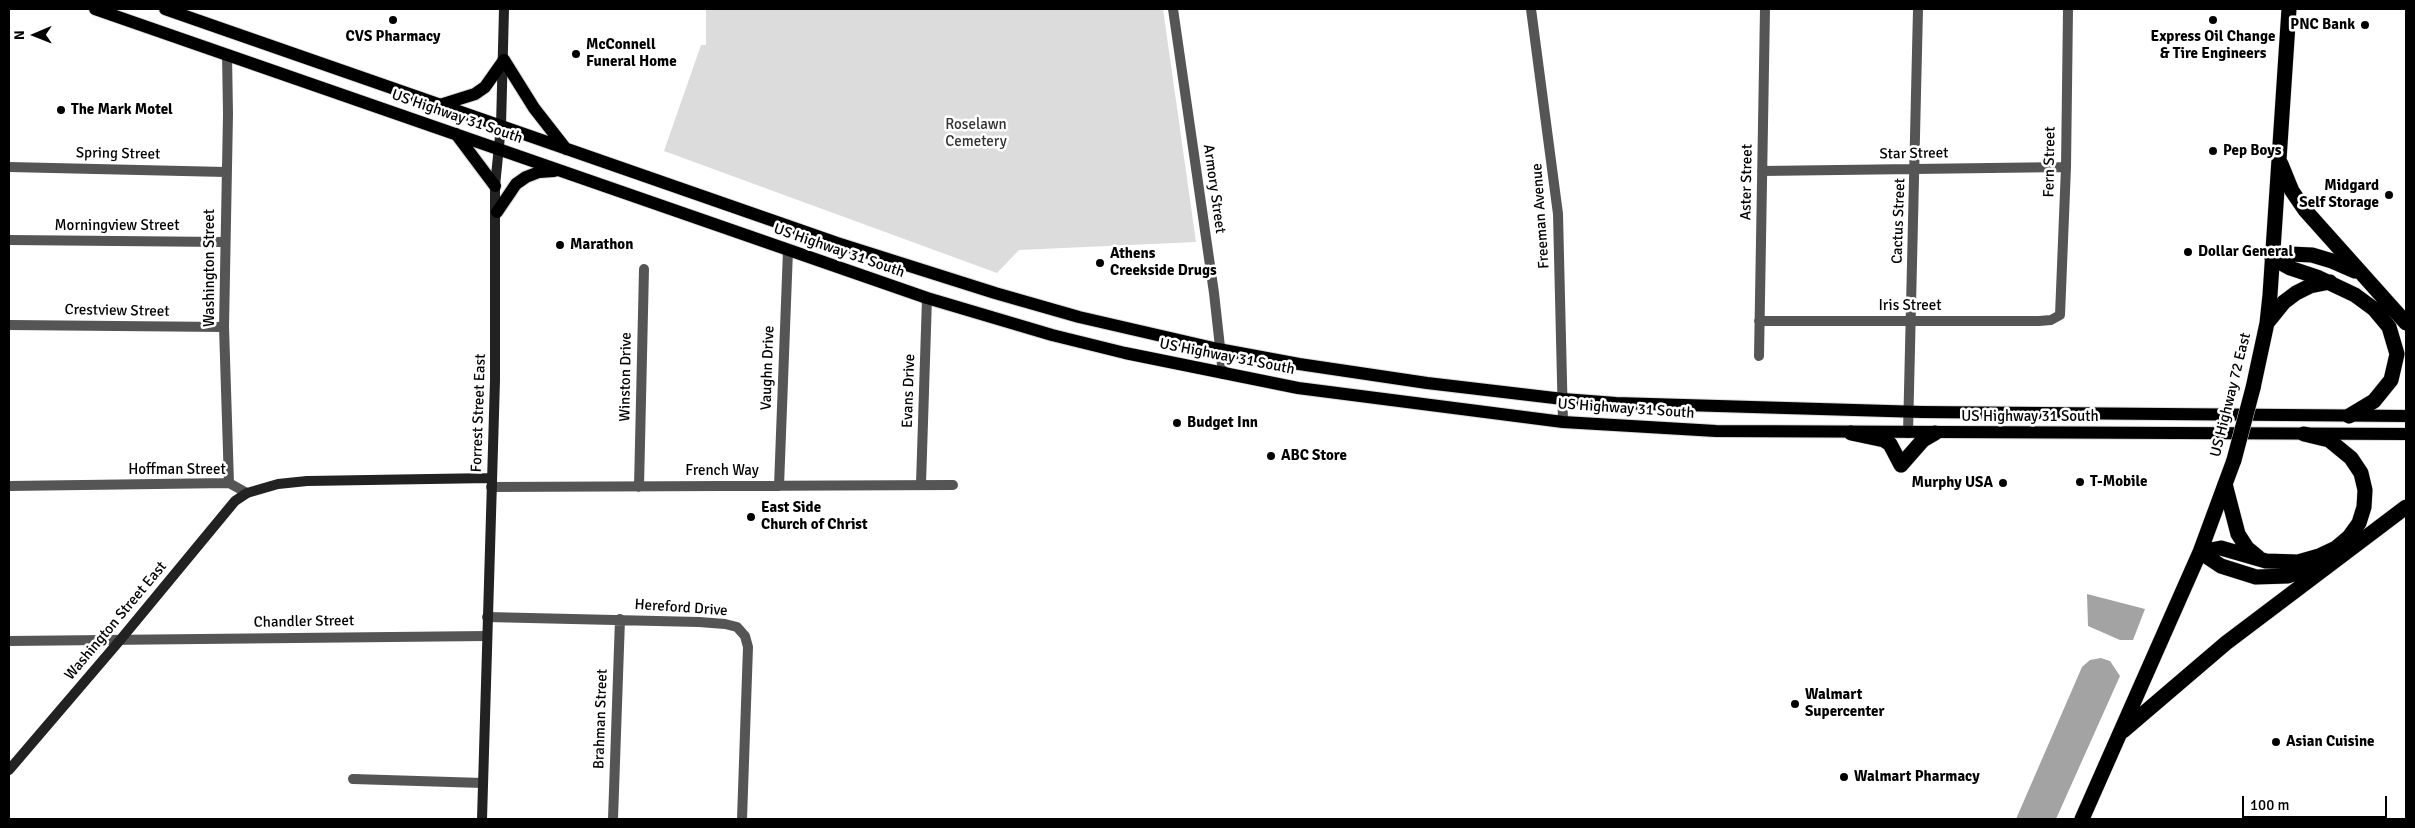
<!DOCTYPE html>
<style>
body{margin:0}
#map{position:relative;width:2415px;height:828px;overflow:hidden;background:#fff;font-family:Signika,sans-serif}
canvas{display:block}
.frame{position:absolute;inset:0;border:10px solid #000;pointer-events:none}
.north{position:absolute;left:10px;top:10px;width:50px;height:50px;-webkit-text-stroke:4px #fff;paint-order:stroke;rotate:269deg;font-size:14px;font-weight:700;line-height:20px;text-align:center;color:#000}
.north::after{content:'';display:block;margin:auto;width:18px;height:22px;background:#000;clip-path:polygon(50% 0,100% 100%,50% 72%,0 100%)}
.scale{position:absolute;left:2242px;top:796px;width:145px;height:22px;box-sizing:border-box;border:2px solid #000;border-top:0;padding-left:6px;font-size:15px;line-height:18px;white-space:nowrap;color:#000;-webkit-text-stroke:4px #fff;paint-order:stroke}
</style>
<div id="map">
<canvas width="2415" height="828"></canvas>
<div class="frame"></div>
<div class="north">N</div>
<div class="scale">100 m</div>
</div>
<script>
const g = document.querySelector('canvas').getContext('2d');
g.lineJoin = 'round';
function paint(path, color) {
  g.fillStyle = color;
  g.fill(path, 'evenodd');
}
function toPath(rows) {
  const path = new Path2D();
  for (const r of rows) {
    path.moveTo(r[0], r[1]);
    for (let i = 2; i < r.length; i += 2) path.lineTo(r[i], r[i + 1]);
  }
  return path;
}
function stroke(path, color, width, dash) {
  g.strokeStyle = color;
  g.lineWidth = width;
  g.lineCap = dash ? 'butt' : 'round';
  g.setLineDash(dash || []);
  g.stroke(path);
}
function label(font, color, halo, rows, align = 'center') {
  g.font = font + ' Signika,sans-serif';
  g.lineWidth = 5;
  g.setLineDash([]);
  g.textBaseline = 'middle';
  g.strokeStyle = halo;
  g.fillStyle = color;
  for (const [text, x, y, turn = 0] of rows) {
    g.save();
    g.translate(x, y);
    g.rotate((+turn || 0) * Math.PI / 180);
    g.textAlign = isNaN(turn) ? turn : align;
    if (halo) g.strokeText(text, 0, 0);
    g.fillText(text, 0, 0);
    g.restore();
  }
}
paint(toPath([
 [706,9,1163,9,1196,242,1019,250,997,273,664,151,701,45,706,45]
]), '#dcdcdc');
paint(toPath([
 [2087,594,2145,609,2133,640,2120,640,2088,626],
 [2101,658,2110,661,2120,676,2056,819,2016,819,2082,667,2090,660]
]), '#a3a3a3');
const primary = toPath([
 [95,9,927,298,1052,335,1125,353,1298,388,1563,422,1716,431,2406,434],
 [165,9,837,243,995,293,1079,317,1218,349,1299,364,1427,383,1563,399,1616,403,1922,412,2406,416],
 [440,105,475,94,485,87,504,60,534,108,566,149],
 [456,134,495,186],
 [497,212,516,184,526,177,539,172,554,171]
]);
const highway = toPath([
 [2281,164,2292,191,2305,210,2406,323],
 [2272,258,2290,268,2317,277,2355,295,2374,309,2389,327,2397,354,2391,380,2374,401,2349,416],
 [2272,258,2290,254,2312,255,2332,261,2355,271],
 [2267,323,2284,302,2296,293,2310,286,2330,282],
 [2253,388,2267,323,2270,295,2289,9],
 [1851,433,1884,440,1890,444,1901,465,1923,440,1935,433],
 [2225,484,2238,534,2247,548,2258,557],
 [2200,552,2221,548,2266,561,2298,562,2319,556,2336,548,2349,537,2359,523,2364,507,2365,490,2361,473,2351,458,2329,440,2304,434],
 [2200,552,2221,566,2256,577,2288,576,2320,565],
 [2123,731,2226,643,2406,507],
 [2082,819,2200,552,2234,460]
]);
stroke(primary, '#dbdbdb', 14);
stroke(highway, '#dbdbdb', 16);
stroke(toPath([
 [1173,9,1214,293,1223,374],
 [1531,9,1558,214,1563,422],
 [227,54,228,114,224,327,229,483],
 [9,167,226,172],
 [1762,171,2066,167],
 [9,240,224,242],
 [1759,321,2039,321,2051,320,2060,315,2066,167,2068,9],
 [9,325,224,327],
 [1759,356,1765,9],
 [1908,433,1918,9],
 [921,484,927,298],
 [9,486,229,483,247,493],
 [779,486,788,250],
 [491,487,953,485],
 [639,487,644,269],
 [487,617,699,622,725,624,737,627,745,636,748,647,742,819],
 [9,641,487,636],
 [353,779,483,783],
 [613,819,620,619]
]), '#555', 10);
stroke(toPath([
 [9,770,121,639,235,501,247,493,278,484,307,481,491,478],
 [482,819,495,380,495,186,501,126,504,9]
]), '#222', 10);
stroke(primary, '#000', 12);
stroke(highway, '#000', 15);
const highwayBridge = toPath([
 [2234,460,2253,388]
]);
stroke(highwayBridge, '#dbdbdb', 16, []);
stroke(highwayBridge, '#000', 15);
for (const [x, y, r, color] of [
 [393,20,5,"#000"],
 [2213,20,5,"#000"],
 [2365,25,5,"#000"],
 [576,54,5,"#000"],
 [61,110,5,"#000"],
 [2213,151,5,"#000"],
 [2389,195,5,"#000"],
 [560,245,5,"#000"],
 [2188,252,5,"#000"],
 [1100,263,5,"#000"],
 [1177,423,5,"#000"],
 [1271,456,5,"#000"],
 [2080,482,5,"#000"],
 [2003,483,5,"#000"],
 [751,517,5,"#000"],
 [1795,704,5,"#000"],
 [2276,742,5,"#000"],
 [1844,777,5,"#000"]
]) {
  const dot = new Path2D();
  dot.arc(x, y, r, 0, 2 * Math.PI);
  g.fillStyle = color;
  g.fill(dot);
  stroke(dot, '#fff', 2);
}
label('bold 15px', '#000', '#fff', [
 ["PNC Bank",2355,25,"right"],
 ["CVS Pharmacy",393,37,"center"],
 ["Express Oil Change",2213,37,"center"],
 ["& Tire Engineers",2213,54,"center"],
 ["McConnell",586,45],
 ["Funeral Home",586,62],
 ["The Mark Motel",71,110],
 ["Pep Boys",2223,151],
 ["Midgard",2379,186,"right"],
 ["Self Storage",2379,203,"right"],
 ["Marathon",570,245],
 ["Dollar General",2198,252],
 ["Athens",1110,254],
 ["Creekside Drugs",1110,271],
 ["Budget Inn",1187,423],
 ["ABC Store",1281,456],
 ["T-Mobile",2090,482],
 ["Murphy USA",1993,483,"right"],
 ["East Side",761,508],
 ["Church of Christ",761,525],
 ["Walmart",1805,695],
 ["Supercenter",1805,712],
 ["Asian Cuisine",2286,742],
 ["Walmart Pharmacy",1854,777]
], 'left');
label('15px', '#000', '#fff', [
 ["US Highway 31 South",457,117,19],
 ["Spring Street",118,154,1],
 ["Star Street",1914,154,-1],
 ["Fern Street",2050,162,-89],
 ["Aster Street",1747,182,-89],
 ["Armory Street",1214,189,82],
 ["Freeman Avenue",1541,216,-94],
 ["Cactus Street",1899,221,-88],
 ["Morningview Street",117,226],
 ["US Highway 31 South",839,251,19],
 ["Washington Street",210,268,-90],
 ["Iris Street",1910,306],
 ["Crestview Street",117,311,1],
 ["US Highway 31 South",1227,357,11],
 ["Vaughn Drive",768,368,-88],
 ["Winston Drive",626,377,-89],
 ["Evans Drive",909,391,-88],
 ["US Highway 72 East",2231,395,-76],
 ["US Highway 31 South",1626,409,4],
 ["Forrest Street East",479,413,-88],
 ["US Highway 31 South",2030,417],
 ["Hoffman Street",177,470],
 ["French Way",722,471],
 ["Hereford Drive",681,608,4],
 ["Washington Street East",116,621,-50],
 ["Chandler Street",304,622,-1],
 ["Brahman Street",601,719,-88]
]);
label('15px', '#333', '#fff', [
 ["Roselawn",976,125],
 ["Cemetery",976,142]
]);
</script>
